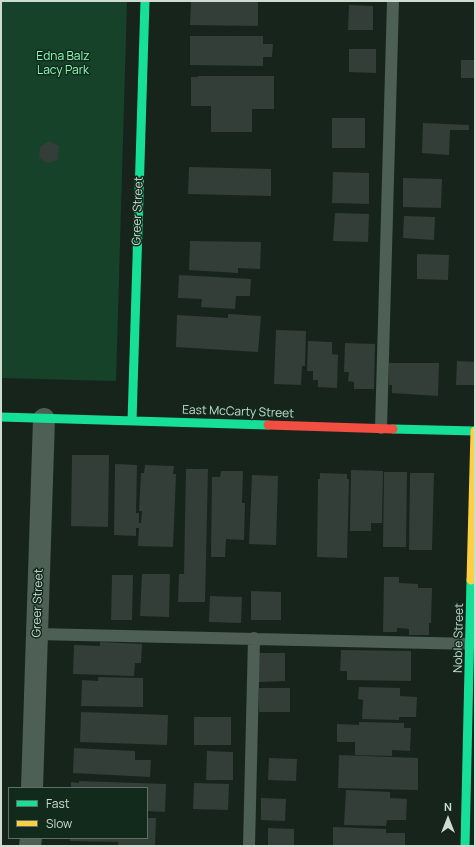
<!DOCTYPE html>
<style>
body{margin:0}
#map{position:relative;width:476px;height:847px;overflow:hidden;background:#17241c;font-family:Manrope,sans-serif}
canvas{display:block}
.frame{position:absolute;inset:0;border:2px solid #cddbd1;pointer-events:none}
.legend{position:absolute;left:8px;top:787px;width:140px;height:52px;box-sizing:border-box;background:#112a1b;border:1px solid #5c7164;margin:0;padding:5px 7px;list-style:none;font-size:12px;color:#cddbd1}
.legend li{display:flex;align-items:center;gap:8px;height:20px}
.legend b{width:20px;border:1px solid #5c7164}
.north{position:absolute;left:428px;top:799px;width:40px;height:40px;-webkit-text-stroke:3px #112a1b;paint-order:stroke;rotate:0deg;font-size:11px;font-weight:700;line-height:16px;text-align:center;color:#cddbd1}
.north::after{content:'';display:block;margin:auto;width:14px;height:18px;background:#cddbd1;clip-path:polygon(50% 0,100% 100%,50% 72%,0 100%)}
</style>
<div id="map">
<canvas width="476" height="847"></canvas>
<div class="frame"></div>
<ul class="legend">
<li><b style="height:5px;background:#16e098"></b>Fast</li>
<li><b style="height:5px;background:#ffcf43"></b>Slow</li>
</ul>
<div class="north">N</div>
</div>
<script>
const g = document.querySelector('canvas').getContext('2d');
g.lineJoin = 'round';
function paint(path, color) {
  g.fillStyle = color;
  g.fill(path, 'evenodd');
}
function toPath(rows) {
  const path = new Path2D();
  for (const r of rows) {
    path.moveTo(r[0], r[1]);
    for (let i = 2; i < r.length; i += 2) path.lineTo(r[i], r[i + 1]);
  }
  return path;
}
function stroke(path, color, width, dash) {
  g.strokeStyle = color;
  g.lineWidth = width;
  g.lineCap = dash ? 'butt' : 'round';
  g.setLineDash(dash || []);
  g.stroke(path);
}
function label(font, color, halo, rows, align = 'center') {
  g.font = font + ' Manrope,sans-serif';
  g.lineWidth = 3;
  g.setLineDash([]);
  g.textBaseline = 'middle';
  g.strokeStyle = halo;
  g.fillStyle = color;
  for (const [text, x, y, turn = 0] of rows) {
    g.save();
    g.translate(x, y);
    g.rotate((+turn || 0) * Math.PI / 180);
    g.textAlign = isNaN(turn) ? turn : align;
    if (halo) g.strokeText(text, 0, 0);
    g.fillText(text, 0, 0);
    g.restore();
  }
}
paint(toPath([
 [1,1,127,1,116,381,1,378]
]), '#17422a');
paint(toPath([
 [191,1,258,1,258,26,190,25],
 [349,5,373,6,373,30,348,30],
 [190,36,263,36,263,44,273,44,272,57,263,57,263,66,190,65],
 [349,49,376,49,376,73,349,72],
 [461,60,475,60,475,78,461,78],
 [198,76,274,76,274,109,252,109,252,132,211,132,211,106,191,106,191,77,198,77],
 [332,118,365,118,365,148,332,148],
 [423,123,469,125,469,130,450,130,449,155,422,153],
 [49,141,59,146,58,160,48,163,39,158,40,147],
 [189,167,271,169,271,196,188,194],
 [333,172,369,173,369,204,332,203],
 [403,178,442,179,441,208,403,207],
 [335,213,369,214,368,242,333,241],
 [404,216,435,217,434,240,403,238],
 [190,241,261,242,260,269,238,268,238,273,189,270],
 [417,254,449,255,448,280,417,279],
 [179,275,251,279,250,296,236,296,235,309,201,307,202,299,178,298],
 [228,314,261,316,258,352,176,347,177,315,228,318],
 [276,330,306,331,305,366,302,366,301,385,274,384],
 [308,341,332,342,332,354,338,355,337,388,318,387,318,380,313,380,313,371,307,371],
 [345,343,375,344,374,389,354,389,354,382,348,381,349,372,344,372],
 [457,361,475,362,474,385,456,385],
 [389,363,439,363,438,396,392,393,392,385,389,385],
 [72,455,109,455,108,527,71,526],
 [115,464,137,465,136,513,139,513,139,523,141,523,142,511,139,511,141,473,144,473,145,465,174,466,173,474,176,474,173,547,138,546,139,528,136,528,136,536,114,535],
 [186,469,208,469,205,602,178,602,179,574,184,574],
 [351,470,383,471,382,523,371,523,371,531,350,531],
 [221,471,243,471,242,503,245,503,244,540,226,539,225,557,211,557,212,477,220,477],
 [384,472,407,472,406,547,383,547],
 [320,473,347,474,347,479,349,479,347,558,317,557,318,479,320,479],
 [410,473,434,473,432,550,409,550],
 [252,475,278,476,276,545,249,544],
 [142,574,170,574,169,617,140,616],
 [112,575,133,575,132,620,111,620],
 [384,577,399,577,399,583,418,584,418,588,432,588,431,623,429,623,429,635,409,635,409,629,397,628,397,632,383,632],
 [251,591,281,592,281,620,251,620],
 [210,596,242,597,241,623,209,622],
 [100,642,142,644,141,663,135,663,134,676,73,674,74,645,100,646],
 [341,650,411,651,411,681,347,680,347,671,340,671],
 [259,653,285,653,285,681,259,682],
 [98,677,143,678,143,707,81,706,82,680,98,681],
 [359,687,400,688,400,696,417,697,416,717,399,717,399,720,362,719,363,700,358,699],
 [259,688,290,688,290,712,259,712],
 [81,712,168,715,167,745,80,742],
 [194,717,231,717,231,745,194,745],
 [359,722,404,723,404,728,411,728,410,751,392,750,392,756,355,755,355,742,337,742,337,724,359,725],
 [74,748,135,751,135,760,151,760,150,777,73,773],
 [207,751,233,752,233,780,206,780],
 [339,755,418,758,418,790,338,788],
 [269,758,297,759,296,781,268,780],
 [79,781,166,784,165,812,147,811,147,788,71,788,71,782,79,783],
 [194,783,229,784,228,810,193,809],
 [346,790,390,792,390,798,407,799,406,820,387,820,386,826,344,825],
 [261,798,286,799,285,821,261,820],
 [147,818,156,818,155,846,118,846,118,842,70,841,70,838,147,838],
 [333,827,386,829,386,833,405,833,405,846,333,846],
 [268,828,294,829,294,846,268,846]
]), '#323e37');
stroke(toPath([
 [381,428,393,1],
 [37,634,474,644],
 [249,846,254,638]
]), '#4e5f55', 12);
stroke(toPath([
 [32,788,44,419],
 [30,846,31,838]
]), '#4e5f55', 22);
stroke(toPath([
 [1,417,268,425],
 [132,421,145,1],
 [393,429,475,431],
 [465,846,471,580]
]), '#16e098', 9);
stroke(toPath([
 [471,580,475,431]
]), '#ffcf43', 9);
stroke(toPath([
 [268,425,393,429]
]), '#f24e42', 9);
label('12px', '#8df9b8', '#112a1b', [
 ["Edna Balz",63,57],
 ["Lacy Park",63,71]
]);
label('12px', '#cddbd1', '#112a1b', [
 ["Greer Street",138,211,-88],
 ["East McCarty Street",238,412,2],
 ["Greer Street",38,603,-88],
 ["Noble Street",459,638,-89]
]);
</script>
